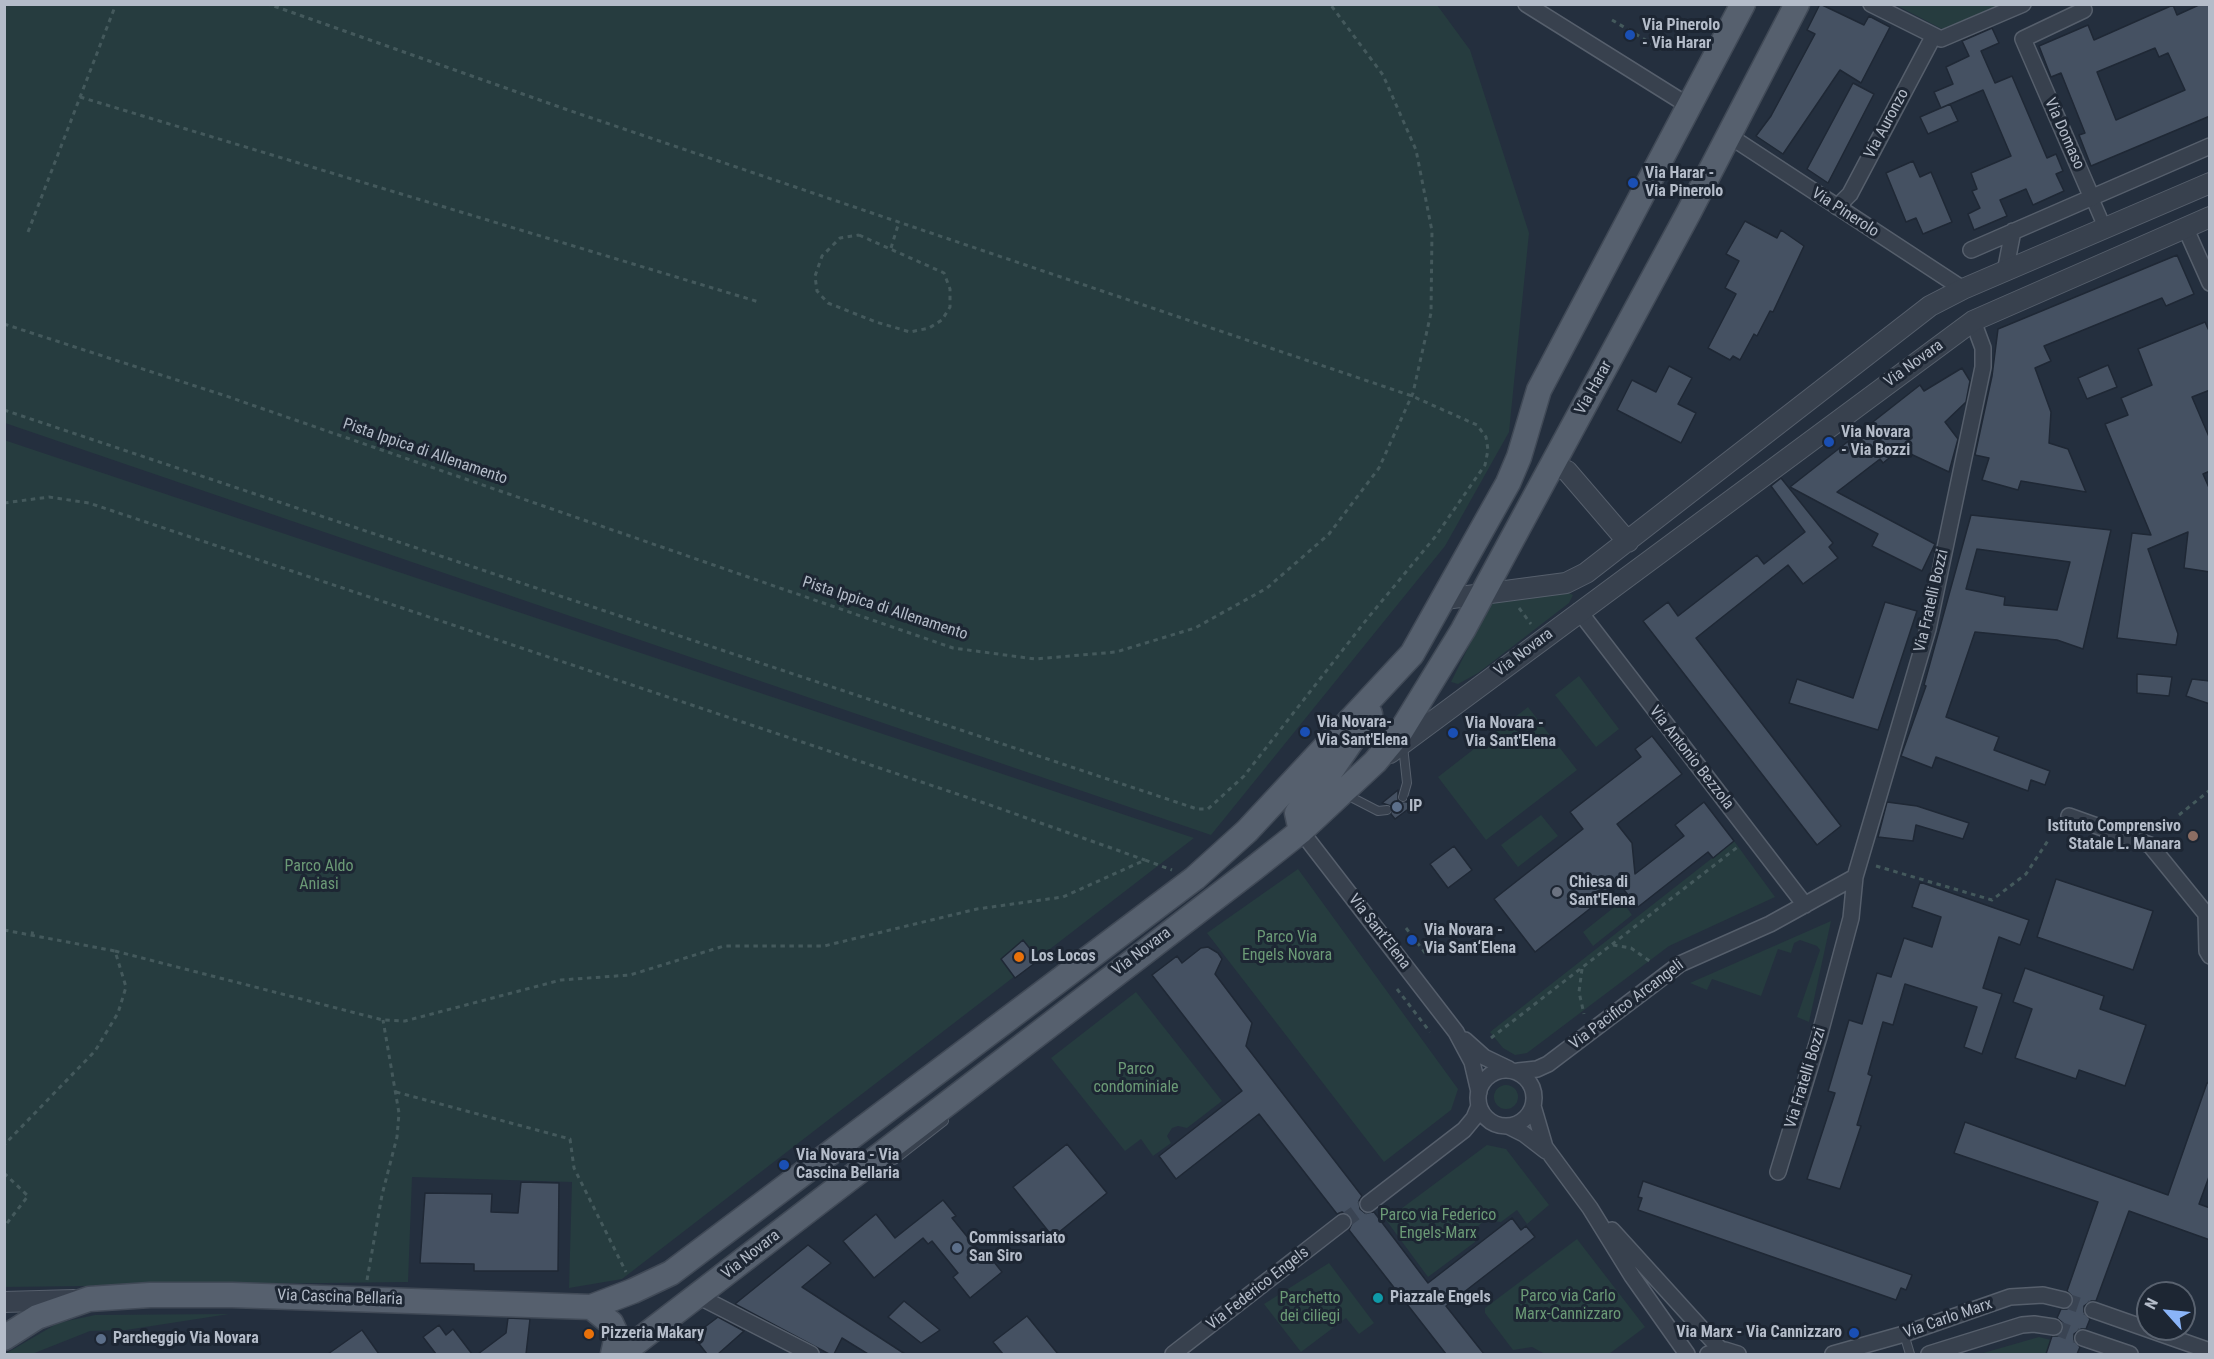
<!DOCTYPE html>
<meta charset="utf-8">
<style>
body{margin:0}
#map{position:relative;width:2214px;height:1359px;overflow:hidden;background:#242f3e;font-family:"Roboto Condensed",sans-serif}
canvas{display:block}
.frame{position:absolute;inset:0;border:6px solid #b4bcc9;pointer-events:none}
.north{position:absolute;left:2136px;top:1281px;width:60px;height:60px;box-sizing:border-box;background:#1d2633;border:2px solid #59626f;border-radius:50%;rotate:297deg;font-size:16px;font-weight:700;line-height:24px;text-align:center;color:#b4bcc9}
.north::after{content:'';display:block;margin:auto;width:21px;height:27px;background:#8ab4f8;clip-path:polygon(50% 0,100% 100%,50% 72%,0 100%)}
</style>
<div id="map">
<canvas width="2214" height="1359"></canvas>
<div class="frame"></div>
<div class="north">N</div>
</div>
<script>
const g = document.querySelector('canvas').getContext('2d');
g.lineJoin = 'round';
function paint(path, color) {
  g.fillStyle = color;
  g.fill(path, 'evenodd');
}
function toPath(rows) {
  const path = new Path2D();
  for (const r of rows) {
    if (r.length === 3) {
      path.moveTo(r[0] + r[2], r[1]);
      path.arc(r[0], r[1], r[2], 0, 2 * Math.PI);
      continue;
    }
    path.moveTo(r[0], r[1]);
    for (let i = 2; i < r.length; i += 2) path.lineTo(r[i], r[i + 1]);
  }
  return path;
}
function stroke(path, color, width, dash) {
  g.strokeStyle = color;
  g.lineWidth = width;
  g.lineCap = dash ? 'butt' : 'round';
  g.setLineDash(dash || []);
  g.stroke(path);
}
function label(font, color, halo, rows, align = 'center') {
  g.font = font + ' "Roboto Condensed",sans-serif';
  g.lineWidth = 6;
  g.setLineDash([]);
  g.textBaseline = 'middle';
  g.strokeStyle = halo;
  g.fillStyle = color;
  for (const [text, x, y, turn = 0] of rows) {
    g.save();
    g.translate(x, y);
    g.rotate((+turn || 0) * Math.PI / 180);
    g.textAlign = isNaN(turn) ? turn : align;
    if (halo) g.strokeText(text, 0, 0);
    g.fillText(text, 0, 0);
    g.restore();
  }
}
paint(toPath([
 [5,4,1437,5,1470,50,1529,233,1509,432,1445,546,1211,835,5,423],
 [1896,5,2000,5,1942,29],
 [4,440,1194,838,622,1279,569,1288,572,1182,412,1177,408,1282,5,1287],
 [1567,592,1573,595,1569,603,1478,673,1458,684,1451,682,1490,604],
 [1579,676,1619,729,1596,747,1555,695],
 [1528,707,1577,770,1486,840,1438,777],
 [1541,815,1558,836,1518,867,1501,845],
 [1734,841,1775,897,1669,946,1527,1053,1515,1055,1503,1048,1490,1032],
 [1298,869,1458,1089,1451,1110,1384,1162,1207,933],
 [1622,901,1632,915,1593,946,1583,932],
 [1831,921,1809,1022,1797,1017,1820,950,1817,946,1800,940,1794,943,1791,953,1778,949,1761,996,1712,979,1707,990,1690,983],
 [1136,992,1222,1101,1187,1128,1178,1126,1172,1128,1167,1136,1171,1143,1153,1156,1141,1139,1125,1151,1051,1058],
 [1506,1097,12],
 [1487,1145,1506,1149,1549,1205,1527,1224,1517,1210,1501,1222,1485,1220,1477,1227,1475,1242,1428,1277,1386,1220],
 [1577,1239,1645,1327,1609,1354,1545,1354,1532,1347,1513,1350,1485,1313,1485,1308],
 [1329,1263,1374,1323,1359,1334,1346,1318,1301,1352,1264,1304],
 [229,1314,126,1330,90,1331,32,1354,5,1354,58,1323,95,1315],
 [2039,1337,2051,1340,2046,1354,1980,1354]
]), '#263c3f');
const building = toPath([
 [1820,4,1864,25,1869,16,1890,27,1861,83,1840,70,1783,154,1756,136,1771,116,1815,34,1807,30,1820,4],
 [2201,4,2210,4,2210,116,2091,166,2079,135,2085,133,2061,73,2051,77,2039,46,2088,25,2094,40,2173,5,2177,15,2201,4],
 [2155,48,2159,57,2168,53,2185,90,2116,120,2097,72,2155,48],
 [1992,28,1999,43,1981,51,1995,83,2012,76,2047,158,2056,154,2063,171,2056,174,2064,191,2033,205,2026,189,2000,200,2007,216,1974,230,1968,214,1980,208,1972,191,1977,189,1971,173,2011,156,1983,90,1941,108,1934,92,1953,84,1946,67,1969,56,1962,41,1992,28],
 [1853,83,1874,94,1828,183,1807,169,1853,83],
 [1950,104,1958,121,1928,134,1920,117,1950,104],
 [1913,161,1920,177,1931,172,1952,222,1923,234,1916,218,1906,222,1886,173,1913,161],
 [1745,221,1777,238,1781,230,1804,246,1773,312,1770,311,1757,336,1754,334,1740,360,1733,356,1730,360,1708,348,1736,294,1725,288,1739,261,1726,254,1745,221],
 [2177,255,2194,294,2166,306,2162,298,2044,346,2051,361,2035,368,2051,412,2049,443,2068,449,2086,492,2021,481,2018,490,1982,480,1989,458,1975,455,1992,376,1998,329,2177,255],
 [2205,322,2210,333,2210,390,2192,397,2210,439,2210,471,2203,474,2210,490,2210,572,2184,568,2188,532,2148,549,2178,634,2176,645,2117,638,2132,533,2151,535,2105,424,2128,415,2121,398,2152,385,2138,349,2205,322],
 [2108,365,2117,387,2087,399,2078,378,2108,365],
 [1669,366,1692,378,1678,404,1696,413,1681,443,1617,410,1632,380,1656,392,1669,366],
 [1962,368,1970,381,1966,402,1945,422,1958,439,1949,472,1900,449,1883,463,1880,459,1837,492,1935,544,1922,571,1872,546,1878,534,1790,487,1920,385,1924,391,1962,368],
 [1781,478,1833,543,1829,547,1838,558,1803,584,1788,565,1696,638,1841,826,1817,845,1643,621,1668,602,1678,616,1757,555,1764,564,1805,532,1771,486,1781,478],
 [1971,515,2111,530,2083,649,2057,640,1975,632,1946,717,1999,737,1994,750,2050,771,2045,785,2031,780,2028,791,1936,757,1932,768,1901,756,1926,686,1924,685,1971,515],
 [1977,549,2070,562,2057,610,2004,605,2005,597,1966,589,1977,549],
 [1885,602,1917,611,1878,730,1789,703,1797,679,1853,698,1885,602],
 [2137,674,2172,677,2169,696,2137,693,2137,674],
 [2192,679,2210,681,2210,704,2186,696,2192,679],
 [1652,736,1682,774,1617,824,1632,843,1635,874,1684,836,1675,825,1704,802,1734,841,1713,858,1708,852,1638,907,1620,885,1535,952,1494,899,1583,829,1570,812,1641,757,1635,749,1652,736],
 [1398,790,1398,801,1407,802,1411,807,1395,819,1391,814,1391,806,1382,803,1398,790],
 [1887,802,1917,806,1969,823,1963,839,1916,825,1913,841,1878,837,1887,802],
 [1454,846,1472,870,1448,888,1430,864,1454,846],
 [2056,879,2153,911,2133,970,2037,937,2056,879],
 [1920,882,2029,920,2020,945,1999,937,1983,988,2002,994,1982,1054,1964,1047,1977,1007,1905,984,1893,1025,1883,1022,1868,1074,1872,1076,1857,1125,1861,1126,1840,1189,1807,1179,1835,1093,1828,1091,1849,1020,1862,1024,1877,973,1891,977,1904,938,1932,947,1941,917,1912,907,1920,882],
 [1023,940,1039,960,1015,978,1001,959,1023,940],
 [1208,947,1218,953,1222,959,1215,974,1252,1023,1246,1046,1362,1196,1359,1201,1360,1209,1365,1213,1374,1212,1428,1283,1512,1218,1521,1230,1526,1226,1535,1237,1446,1306,1484,1354,1446,1354,1349,1230,1353,1221,1350,1216,1342,1212,1337,1214,1259,1114,1176,1179,1159,1156,1242,1091,1152,975,1177,956,1182,963,1201,948,1208,947],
 [2025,968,2104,996,2100,1009,2146,1025,2125,1086,2079,1070,2076,1079,2015,1058,2032,1009,2013,1002,2025,968],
 [2207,1083,2210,1083,2210,1174,2199,1204,2210,1208,2210,1240,2129,1211,2096,1301,2091,1301,2084,1306,2084,1312,2090,1319,2086,1329,2081,1329,2074,1334,2074,1340,2080,1347,2077,1354,2046,1354,2052,1336,2058,1336,2063,1329,2063,1323,2057,1318,2061,1309,2067,1309,2073,1303,2073,1297,2067,1291,2098,1202,1954,1153,1965,1122,2168,1195,2207,1083],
 [1067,1144,1107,1193,1053,1237,1013,1187,1067,1144],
 [1643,1181,1912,1275,1906,1290,1901,1288,1896,1300,1638,1210,1642,1198,1638,1197,1643,1181],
 [521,1182,559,1183,558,1271,474,1271,474,1264,420,1263,425,1193,492,1194,491,1212,518,1213,521,1182],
 [943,1200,956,1216,952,1218,982,1255,986,1252,1002,1272,970,1298,953,1277,958,1273,932,1241,928,1244,923,1238,874,1278,843,1241,876,1214,895,1238,943,1200],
 [808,1245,831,1263,802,1287,905,1354,868,1354,842,1338,834,1354,829,1354,735,1304,808,1245],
 [904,1301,940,1330,921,1343,888,1317,904,1301],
 [1027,1316,1058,1354,1003,1354,993,1342,1027,1316],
 [718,1317,744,1331,718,1354,707,1354,693,1336,718,1317],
 [508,1318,530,1319,526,1354,478,1354,506,1333,508,1318],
 [439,1325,446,1335,453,1329,472,1354,436,1354,423,1337,439,1325],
 [362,1330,379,1354,328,1354,362,1330]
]);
paint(building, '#455162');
stroke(building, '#1f2835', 1.5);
stroke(toPath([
 [1343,1222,1368,1204],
 [2064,1300,2093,1310],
 [2054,1327,2083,1338]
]), '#3a4453', 15, [15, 8]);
const service = toPath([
 [1345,794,1378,811,1387,810],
 [1403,797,1407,783,1403,746],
 [894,1160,944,1121],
 [1904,1334,1910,1354]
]);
const pedestrian = toPath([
 [2092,198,2105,228]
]);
const minor = toPath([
 [1526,4,1689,106],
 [1871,4,1941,39,2023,4],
 [2084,10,2023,39,2092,198],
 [1728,135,1963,289],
 [1837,207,1850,194,1933,37],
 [2185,227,2210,283],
 [1971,250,2210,146],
 [2005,272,2013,231],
 [1579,611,1805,905],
 [2069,816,2150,845,2206,914,2207,951,2210,956],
 [1301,831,1456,1032,1472,1062,1479,1092],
 [1465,1040,1484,1057,1509,1069],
 [1506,1098,28],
 [1518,1071,1537,1069,1548,1064,1680,964,1770,924,1855,877],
 [1533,1106,1545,1147,1590,1208,1632,1276,1687,1354],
 [1508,1126,1524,1134,1546,1151],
 [1778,1172,1819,1037,1851,918,1855,877,1928,629,1983,367,1983,348,1973,321],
 [1368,1204,1464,1130,1474,1118,1479,1106],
 [1612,1230,1721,1350],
 [698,1296,811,1354],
 [2093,1310,2210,1351],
 [2083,1338,2130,1354],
 [1173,1354,1343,1222],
 [1708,1354,1725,1350,1738,1354],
 [1833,1354,1904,1334,2010,1297,2043,1295,2064,1300],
 [1929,1354,2022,1325,2034,1324,2054,1327]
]);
const tertiary = toPath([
 [1551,464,1567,471,1628,542],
 [1445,599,1566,583,1586,573,1930,306,1963,289,2210,183],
 [1390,753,1973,321,2210,217],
 [4,1302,74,1300]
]);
const primary = toPath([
 [1301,831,1297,813,1333,768,1370,714],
 [591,1307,611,1323,617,1336,613,1354],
 [4,1338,37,1317,89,1299,150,1295,232,1295,591,1307,633,1291,671,1273,1195,878,1247,831,1412,654,1508,483,1519,457,1539,390,1743,4],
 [621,1354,1253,869,1301,831,1375,762,1401,731,1463,630,1689,212,1797,4]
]);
stroke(service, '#565f6c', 10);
stroke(pedestrian, '#565f6c', 15);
stroke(minor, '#565f6c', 18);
stroke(tertiary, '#565f6c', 22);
stroke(primary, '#414a57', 27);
stroke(toPath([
 [1612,20,1664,51],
 [80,97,759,302],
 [28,232,116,4],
 [859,235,944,273,950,289,950,307,942,320,929,328,910,332,876,322,828,303,817,291,815,276,822,256,840,238,859,235],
 [891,248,899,222],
 [4,324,226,396,953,648,1035,659,1116,652,1195,628,1267,588,1329,534,1379,468,1413,393,1431,313,1432,231,1416,150,1383,75,1330,4],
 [4,410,1197,809,1208,809,1244,776,1367,619,1435,537,1485,465,1488,450,1486,437,1477,425,1412,396,568,110,268,4],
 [4,503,49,497,89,503,987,804,1145,860],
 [1519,608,1531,624],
 [2179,815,2210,790],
 [1876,866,1992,900,2026,874,2049,839],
 [1406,928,1426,954],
 [4,930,115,951,126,987,118,1013,95,1051,4,1145],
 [32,936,33,928],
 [1613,945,1631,948,1651,962],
 [115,951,383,1020,405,1021,561,980,630,975,724,946,824,946,977,909,1063,897,1145,860,1172,870],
 [1582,969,1579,992,1584,1014],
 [1397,989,1430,1032],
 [1491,1038,1739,846],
 [396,1092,570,1139,574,1168,626,1272],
 [4,1173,28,1196,4,1227],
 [367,1280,382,1195,397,1137,399,1113,383,1020]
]), '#44595c', 3, [4.5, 4.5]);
stroke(service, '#38414e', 8);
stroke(pedestrian, '#38414e', 12);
stroke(minor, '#38414e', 15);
stroke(tertiary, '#38414e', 20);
stroke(primary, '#56606e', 24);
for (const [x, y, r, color] of [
 [1630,35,6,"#1a4fb4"],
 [1633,183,6,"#1a4fb4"],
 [1829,442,6,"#1a4fb4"],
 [1305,732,6,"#1a4fb4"],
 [1453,733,6,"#1a4fb4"],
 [1397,807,6,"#5c6f8a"],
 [2193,836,6,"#8d6e63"],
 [1557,892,6,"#6b7280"],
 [1412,940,6,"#1a4fb4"],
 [1019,957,6,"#e8710a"],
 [784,1165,6,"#1a4fb4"],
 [957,1248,6,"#5c6f8a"],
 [1378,1298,6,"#0f9aa8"],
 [1854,1333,6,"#1a4fb4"],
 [589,1334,6,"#e8710a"],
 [101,1339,6,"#5c6f8a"]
]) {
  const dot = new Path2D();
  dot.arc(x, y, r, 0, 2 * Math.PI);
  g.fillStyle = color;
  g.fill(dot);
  stroke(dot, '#1d2633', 2);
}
label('bold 16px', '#b4bcc9', '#1d2633', [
 ["Via Pinerolo",1642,26],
 ["- Via Harar",1642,44],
 ["Via Harar -",1645,174],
 ["Via Pinerolo",1645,192],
 ["Via Novara",1841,433],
 ["- Via Bozzi",1841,451],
 ["Via Novara-",1317,723],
 ["Via Sant'Elena",1317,741],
 ["Via Novara -",1465,724],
 ["Via Sant'Elena",1465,742],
 ["IP",1409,807],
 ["Istituto Comprensivo",2181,827,"right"],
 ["Statale L. Manara",2181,845,"right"],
 ["Chiesa di",1569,883],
 ["Sant'Elena",1569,901],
 ["Via Novara -",1424,931],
 ["Via Sant‘Elena",1424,949],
 ["Los Locos",1031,957],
 ["Via Novara - Via",796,1156],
 ["Cascina Bellaria",796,1174],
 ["Commissariato",969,1239],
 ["San Siro",969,1257],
 ["Piazzale Engels",1390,1298],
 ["Via Marx - Via Cannizzaro",1842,1333,"right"],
 ["Pizzeria Makary",601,1334],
 ["Parcheggio Via Novara",113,1339]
], 'left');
label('16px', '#b4bcc9', '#1d2633', [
 ["Via Auronzo",1887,124,-62],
 ["Via Domaso",2064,134,66],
 ["Via Pinerolo",1845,213,33],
 ["Via Novara",1914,364,-36],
 ["Via Harar",1594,388,-61],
 ["Pista Ippica di Allenamento",425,452,19],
 ["Via Fratelli Bozzi",1932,601,-77],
 ["Pista Ippica di Allenamento",885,609,18],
 ["Via Novara",1524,653,-37],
 ["Via Antonio Bezzola",1691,758,52],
 ["Via Sant’Elena",1379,932,52],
 ["Via Novara",1142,952,-37],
 ["Via Pacifico Arcangeli",1627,1005,-37],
 ["Via Fratelli Bozzi",1806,1078,-73],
 ["Via Novara",751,1255,-38],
 ["Via Federico Engels",1258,1289,-38],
 ["Via Cascina Bellaria",340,1298,2],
 ["Via Carlo Marx",1948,1319,-19]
]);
label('16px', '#6b9a76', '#1d2633', [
 ["Parco Aldo",319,867],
 ["Aniasi",319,885],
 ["Parco Via",1287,938],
 ["Engels Novara",1287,956],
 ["Parco",1136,1070],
 ["condominiale",1136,1088],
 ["Parco via Federico",1438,1216],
 ["Engels-Marx",1438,1234],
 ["Parco via Carlo",1568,1297],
 ["Marx-Cannizzaro",1568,1315],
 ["Parchetto",1310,1299],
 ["dei ciliegi",1310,1317]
]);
</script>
